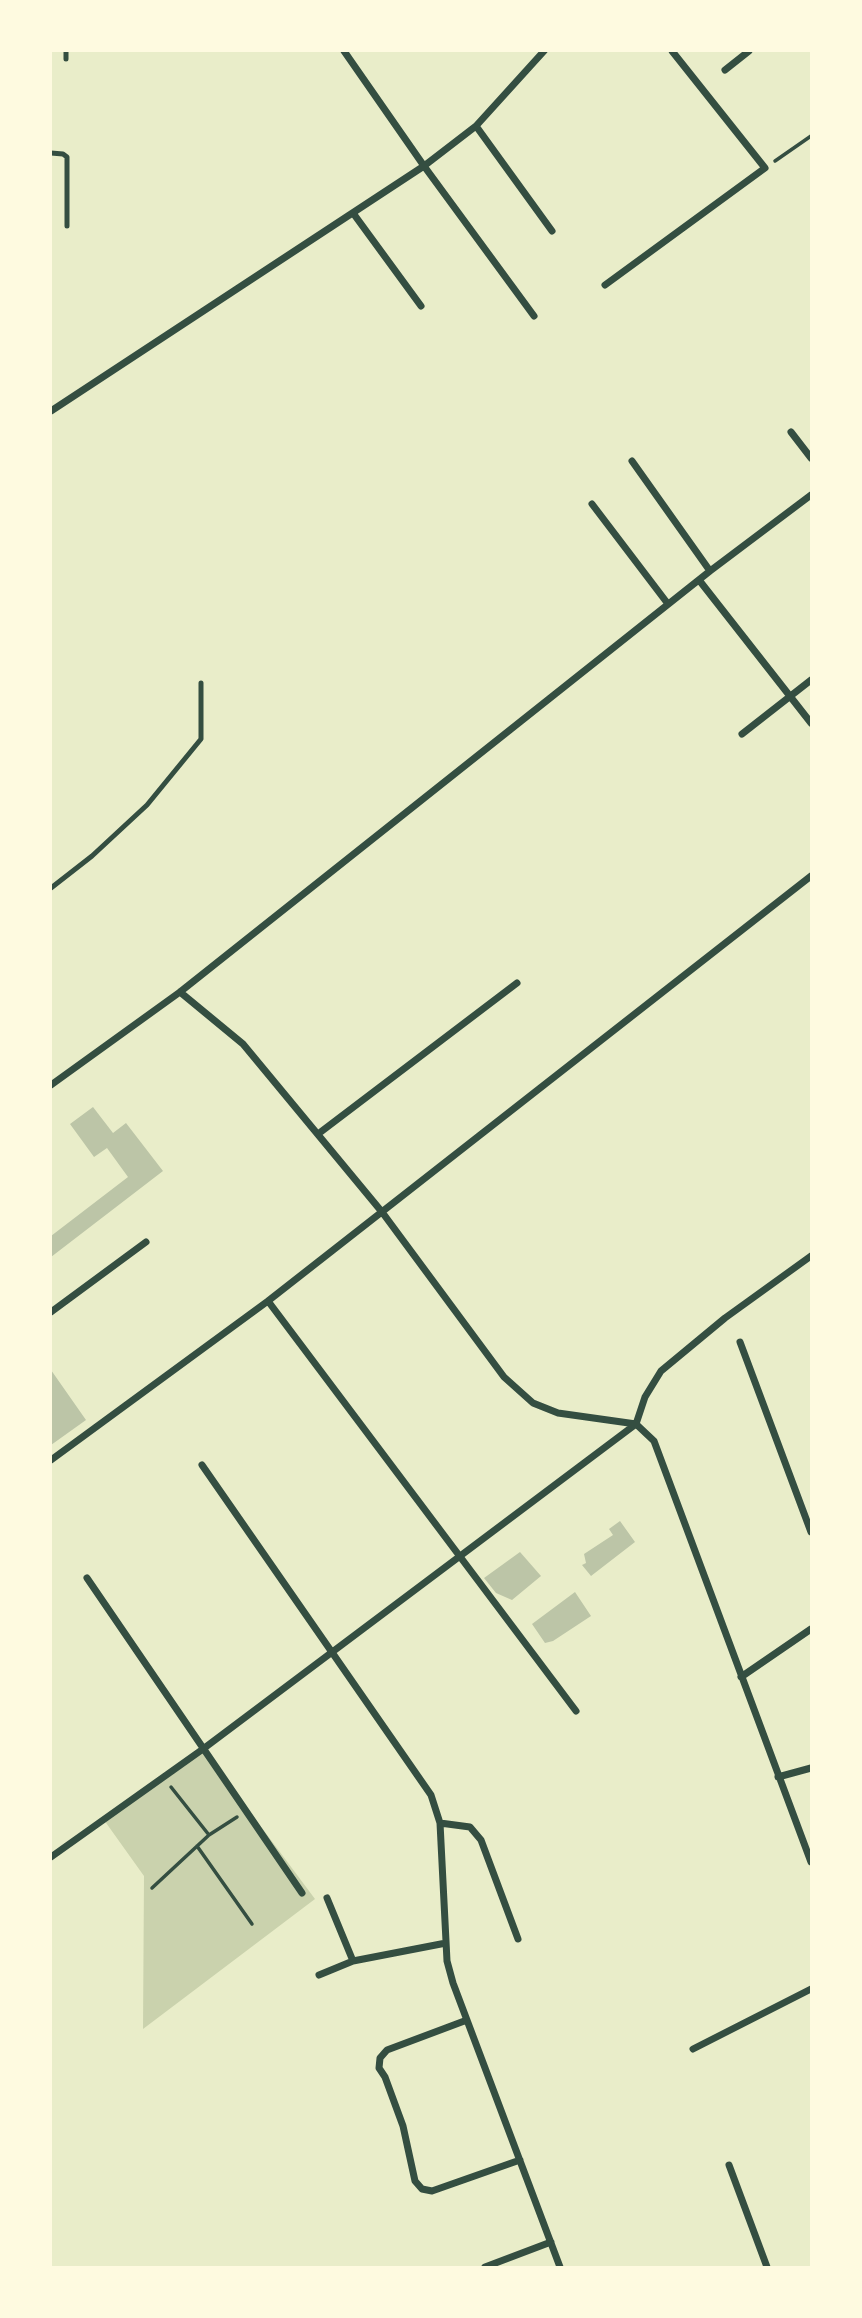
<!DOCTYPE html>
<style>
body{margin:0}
#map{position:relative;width:862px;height:2318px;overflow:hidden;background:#e9edc9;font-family:"Fira Sans Condensed",sans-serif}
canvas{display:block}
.frame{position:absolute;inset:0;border:52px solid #fefae0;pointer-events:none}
</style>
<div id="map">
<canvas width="862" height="2318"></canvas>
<div class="frame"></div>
</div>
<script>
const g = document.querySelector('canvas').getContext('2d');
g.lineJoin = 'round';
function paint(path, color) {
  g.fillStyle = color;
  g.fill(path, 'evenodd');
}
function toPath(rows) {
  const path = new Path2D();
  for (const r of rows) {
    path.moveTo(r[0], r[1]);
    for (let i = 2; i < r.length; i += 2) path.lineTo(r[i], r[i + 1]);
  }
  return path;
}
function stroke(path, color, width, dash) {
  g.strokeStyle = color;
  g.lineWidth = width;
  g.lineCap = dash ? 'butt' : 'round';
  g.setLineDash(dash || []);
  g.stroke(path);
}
paint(toPath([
 [203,1749,315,1899,143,2029,144,1876,104,1820]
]), '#cad2ad');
paint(toPath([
 [93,1107,113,1133,126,1123,163,1171,51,1257,51,1236,128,1177,107,1148,94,1157,70,1124],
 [51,1370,86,1420,51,1445],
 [620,1521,635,1542,591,1576,582,1565,586,1563,584,1554,613,1535,609,1529],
 [520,1552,541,1576,512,1600,496,1593,484,1578],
 [575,1592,591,1616,553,1641,545,1643,532,1624]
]), '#bcc5a7');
stroke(toPath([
 [775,161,811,136],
 [171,1787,209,1835,237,1817],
 [197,1846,252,1924],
 [152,1888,209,1835]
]), '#344e41', 3.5);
stroke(toPath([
 [66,51,66,59],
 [51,153,63,154,67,157,67,226],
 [51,888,92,856,147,805,201,739,201,683]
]), '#344e41', 5);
stroke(toPath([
 [344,51,424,166,534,316],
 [725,70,749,51],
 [476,126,552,231],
 [353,213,421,306],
 [605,285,765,168,672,51],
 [51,411,424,166,476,126,544,51],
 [791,432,811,458],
 [632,461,710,571],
 [592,504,668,604],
 [699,580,811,723],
 [742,734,811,680],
 [180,992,243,1044,382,1212,504,1377,533,1403,558,1413,636,1424,654,1441,811,1862],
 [51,1085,180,992,710,571,811,495],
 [318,1134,517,983],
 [268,1301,576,1711],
 [51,1312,146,1242],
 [740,1342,811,1532],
 [636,1424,645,1397,661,1371,725,1318,811,1256],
 [51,1460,268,1301,811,876],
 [202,1465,431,1795,440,1823,447,1961,453,1983,560,2267],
 [87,1578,302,1893],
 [741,1677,811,1629],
 [778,1777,811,1768],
 [440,1823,470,1827,481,1840,518,1939],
 [51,1857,203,1749,636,1424],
 [327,1898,353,1961],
 [319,1975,353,1961,446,1943],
 [467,2020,387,2050,380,2058,379,2068,385,2077,403,2126,415,2181,422,2189,432,2191,520,2160],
 [693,2049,811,1989],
 [729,2165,767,2267],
 [485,2267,551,2242]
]), '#344e41', 7);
</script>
